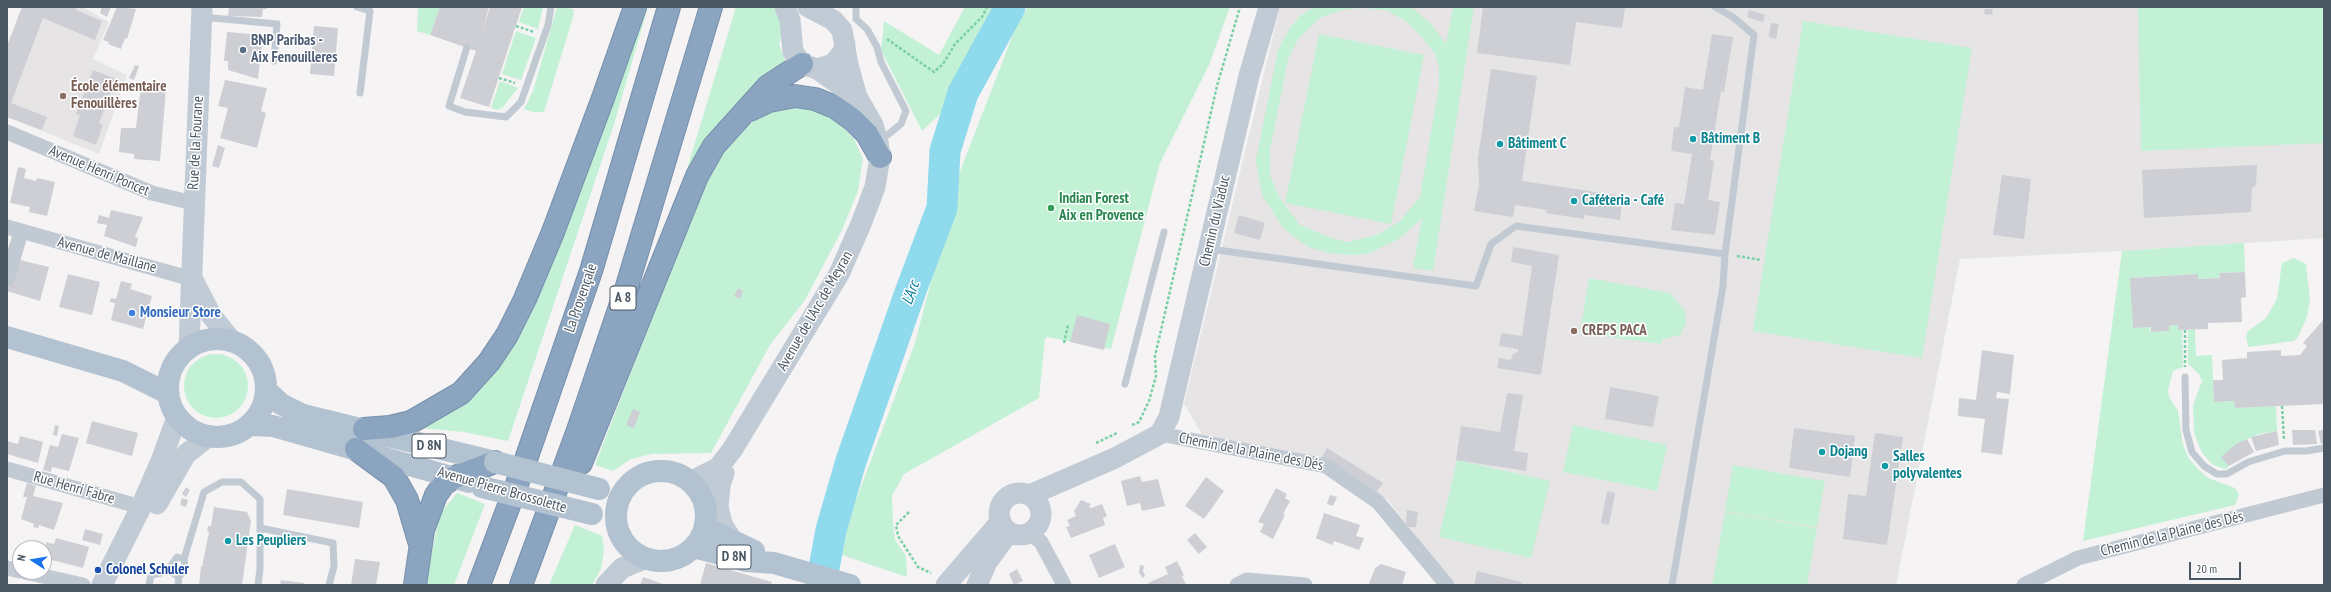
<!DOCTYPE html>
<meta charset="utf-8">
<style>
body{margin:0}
#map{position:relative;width:2331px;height:592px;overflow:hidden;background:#f5f3f3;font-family:"PT Sans Narrow",sans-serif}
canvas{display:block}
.frame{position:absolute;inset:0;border:8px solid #4a5661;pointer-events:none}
.north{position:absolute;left:12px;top:540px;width:40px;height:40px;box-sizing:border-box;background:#fff;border:1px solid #b7bbc0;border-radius:50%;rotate:282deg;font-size:11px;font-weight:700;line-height:16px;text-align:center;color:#4a5661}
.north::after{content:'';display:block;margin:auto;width:14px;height:18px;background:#1a73e8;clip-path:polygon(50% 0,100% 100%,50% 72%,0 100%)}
.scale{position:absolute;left:2189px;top:562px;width:52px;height:18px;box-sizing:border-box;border:2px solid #4a5661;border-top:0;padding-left:5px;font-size:12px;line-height:14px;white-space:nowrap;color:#4a5661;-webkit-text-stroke:3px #fff;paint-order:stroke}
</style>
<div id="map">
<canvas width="2331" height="592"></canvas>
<div class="frame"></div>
<div class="north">N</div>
<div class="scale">20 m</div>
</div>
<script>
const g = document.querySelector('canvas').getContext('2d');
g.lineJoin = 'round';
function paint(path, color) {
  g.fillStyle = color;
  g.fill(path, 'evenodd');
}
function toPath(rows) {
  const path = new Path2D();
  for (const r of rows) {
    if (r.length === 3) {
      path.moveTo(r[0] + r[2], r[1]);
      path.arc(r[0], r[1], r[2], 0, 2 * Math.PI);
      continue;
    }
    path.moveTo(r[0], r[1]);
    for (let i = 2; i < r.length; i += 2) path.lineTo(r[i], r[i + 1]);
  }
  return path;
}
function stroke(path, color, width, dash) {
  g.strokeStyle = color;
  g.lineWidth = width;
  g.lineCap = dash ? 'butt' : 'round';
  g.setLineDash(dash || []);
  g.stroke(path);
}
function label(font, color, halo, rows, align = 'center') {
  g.font = font + ' "PT Sans Narrow",sans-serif';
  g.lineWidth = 3;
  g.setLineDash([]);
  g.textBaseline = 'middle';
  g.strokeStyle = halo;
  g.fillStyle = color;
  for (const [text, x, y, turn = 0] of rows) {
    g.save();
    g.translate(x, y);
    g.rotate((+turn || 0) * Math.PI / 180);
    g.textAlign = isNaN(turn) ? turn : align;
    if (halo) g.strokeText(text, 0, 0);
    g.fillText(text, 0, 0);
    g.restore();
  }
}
paint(toPath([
 [22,7,83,7,109,22,93,59,127,75,99,154,7,117,7,46],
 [1280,7,2324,7,2324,238,2122,251,1960,259,1896,585,1453,585,1388,500,1321,459,1202,434,1184,404]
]), '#e6e4e5');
paint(toPath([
 [418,7,440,7,430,35,417,31],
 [524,7,543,7,538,29,519,22],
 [557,7,573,9,574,14,544,112,533,112,524,109,533,91],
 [643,7,648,7,614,124,508,441,464,432,419,428,494,368],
 [736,7,777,7,783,31,779,44,786,64,690,171,687,169],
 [965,7,1010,7,963,93,922,131,881,50,884,21,939,55],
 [1028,7,1230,7,1209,65,1160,163,1111,349,1047,337,1045,339,1039,398,904,474,892,496,893,523,895,540,906,556,907,577,836,553,915,343,959,174,1017,24],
 [1314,7,1411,7,1431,24,1446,44,1453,7,1474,7,1433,271,1413,268,1422,219,1397,240,1367,254,1353,255,1329,253,1308,247,1284,229,1262,195,1256,160,1278,50,1291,26,1301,15],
 [1361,8,1386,10,1406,21,1422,37,1435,54,1439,67,1439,86,1420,197,1400,221,1377,235,1347,242,1329,237,1300,225,1281,200,1275,188,1270,175,1270,150,1288,59,1298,39,1320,18,1342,10],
 [2138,7,2324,7,2324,143,2141,151],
 [1803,21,1972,48,1922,358,1753,331],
 [516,31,536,38,521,80,502,74],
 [1319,34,1424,55,1391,224,1285,203],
 [500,81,518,88,502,108,496,110,491,107],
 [803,106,836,119,854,139,863,159,858,191,842,230,805,300,770,345,711,453,652,454,631,459,613,471,595,465,704,183,733,137,769,110],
 [2244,243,2245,272,2220,273,2219,278,2198,279,2197,274,2131,278,2151,332,2169,331,2169,326,2178,325,2178,330,2182,330,2183,367,2173,371,2168,390,2169,397,2178,411,2183,445,2189,459,2199,470,2208,478,2235,488,2239,494,2235,505,2083,541,2122,251],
 [2294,258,2306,264,2310,299,2307,317,2298,337,2294,341,2248,347,2246,336,2248,331,2266,318,2277,299,2282,263],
 [1589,278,1670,293,1685,311,1686,323,1680,335,1663,339,1661,344,1580,333],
 [2195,329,2196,356,2212,355,2214,402,2234,401,2235,408,2276,406,2277,431,2259,434,2236,444,2229,466,2225,469,2213,465,2202,453,2194,433,2193,405,2202,381,2199,374,2188,364,2188,330],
 [216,386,32],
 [1573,425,1667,445,1657,491,1563,472],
 [1457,460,1550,481,1531,558,1439,537],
 [1733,465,1825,481,1817,527,1725,511],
 [457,493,485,504,454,585,425,585,440,514],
 [1725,512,1817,528,1807,585,1712,585],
 [575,525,602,536,604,550,601,569,592,585,549,585]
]), '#c3f1d5');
stroke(toPath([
 [821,585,831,530,851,461,911,290,942,208,945,151,963,93,1010,7]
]), '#90daee', 31);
paint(toPath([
 [22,7,77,7,76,10,102,21,95,40,43,18,11,103,47,117,42,130,7,117,7,46],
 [102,7,111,7,107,17,100,13],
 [117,7,136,9,127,39,125,38,121,49,108,44,109,42,103,40],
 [229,7,267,7,267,9,263,9,262,17,228,16],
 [440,7,489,7,482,33,490,7,522,7,489,107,460,98,476,51,430,35],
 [1483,7,1625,7,1622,28,1576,22,1570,65,1477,53],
 [1985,9,1993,9,1992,15,1984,14],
 [1749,10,1765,15,1763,22,1747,17],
 [1771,23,1779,24,1776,39,1769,37],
 [314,26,338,28,334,76,310,74],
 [227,32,263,35,258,79,228,70,228,61,224,61],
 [1712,34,1733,37,1724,92,1721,91,1710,160,1714,161,1708,200,1720,202,1715,235,1671,230,1675,203,1684,204,1692,154,1671,151,1674,127,1679,127,1685,87,1703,90],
 [135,65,139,66,134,80,129,78],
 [1491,69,1537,76,1522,181,1623,196,1620,220,1584,215,1584,219,1546,213,1547,210,1515,205,1513,217,1474,211,1479,185,1478,158],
 [93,70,116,79,99,123,103,125,96,145,73,136,80,115,76,114],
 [225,80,267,88,261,111,266,113,257,148,220,138,228,108,218,106],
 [141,86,166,88,160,161,134,159,134,154,119,152,121,128,136,128],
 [218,145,225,148,219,168,212,166],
 [2257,165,2256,185,2252,188,2251,212,2144,218,2142,170],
 [18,167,26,169,24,178,36,181,37,178,55,182,47,216,29,212,30,207,10,203],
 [2002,175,2031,179,2024,239,1993,235],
 [111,210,143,217,135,237,138,238,136,247,104,236,107,225,97,223,99,215,109,218],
 [1239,215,1265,223,1260,240,1234,233],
 [1513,247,1559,255,1541,375,1497,368,1499,358,1511,360,1513,354,1518,352,1518,349,1499,346,1501,333,1522,336,1532,266,1511,262],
 [16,259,49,267,40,301,7,291],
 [2245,272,2246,297,2241,298,2242,322,2208,323,2208,329,2178,330,2178,325,2169,326,2169,331,2151,332,2151,327,2133,328,2130,278,2198,274,2198,279,2220,278,2219,273],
 [68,274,100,282,92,315,59,307],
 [121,281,132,284,130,289,152,296,143,329,111,320,115,303,110,302,111,298,116,299],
 [738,288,743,291,740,299,734,296],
 [1077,315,1110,324,1104,350,1070,342],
 [2324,319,2324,404,2235,408,2234,401,2214,402,2213,380,2223,380,2222,360,2247,358,2247,352,2281,350,2281,356,2300,355,2307,346,2303,343],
 [1982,350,2014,355,2010,394,1997,392,1996,398,2009,399,2002,455,1981,452,1985,419,1958,416,1959,398,1976,400],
 [1610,387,1659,396,1653,427,1605,419],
 [1507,393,1523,395,1514,451,1528,453,1526,471,1456,460,1461,426,1500,432],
 [633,409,640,412,634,428,626,425],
 [92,421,138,433,132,456,86,443],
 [55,425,59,426,57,436,53,435],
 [1794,428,1855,436,1850,477,1789,468],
 [2324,429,2324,443,2321,444,2318,431],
 [2292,430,2315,430,2317,444,2293,445],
 [2277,431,2279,445,2256,451,2251,437],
 [1875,433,1903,437,1887,545,1843,539,1848,494,1866,496],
 [62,434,79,438,69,471,52,467,51,472,43,470,50,445,58,447],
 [20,436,43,442,38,463,7,454,7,441,18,444],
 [2247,439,2254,452,2229,466,2221,457,2236,444],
 [1327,448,1383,483,1376,493,1321,459],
 [1140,476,1142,482,1158,479,1165,506,1142,511,1140,503,1127,506,1121,481],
 [1206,477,1224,491,1204,519,1185,506],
 [27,483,36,486,33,496,63,503,54,530,39,525,38,528,33,527,34,524,21,519,27,497,23,497],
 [186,487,190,490,186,497,182,494],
 [1276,488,1287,494,1285,498,1290,501,1283,514,1285,515,1273,539,1260,532,1264,524,1258,522],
 [287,489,363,502,359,528,283,515],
 [1607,491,1615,493,1609,525,1601,523],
 [1330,495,1337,497,1333,506,1327,504],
 [182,498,188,500,186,507,180,505],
 [1081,500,1091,504,1089,507,1091,508,1102,504,1107,516,1103,518,1105,525,1071,538,1066,527,1070,526,1067,520,1076,516,1074,511],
 [214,507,247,512,251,521,242,585,199,585,201,566,202,567,209,532,207,531,208,526,211,526],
 [1407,510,1418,512,1416,527,1409,527,1406,524],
 [1324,513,1360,525,1356,536,1364,538,1359,550,1334,541,1332,545,1316,538],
 [85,529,103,534,100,545,82,540],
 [1195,533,1207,547,1199,554,1187,540],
 [56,538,89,547,83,568,44,558,46,542,54,544],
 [1115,544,1125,567,1099,578,1089,555],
 [355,559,380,562,376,585,351,585],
 [1177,561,1184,575,1182,576,1186,585,1149,585,1148,583,1168,574,1165,567],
 [706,563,772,582,771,585,700,585],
 [1381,564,1406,572,1402,585,1369,584,1375,568],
 [1140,565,1144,566,1143,571,1145,576,1142,578,1139,572],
 [1017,569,1023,581,1014,585,1009,574],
 [1477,571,1522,582,1521,585,1474,585],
 [643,577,666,585,640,585],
 [281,580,304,583,304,585,280,585]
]), '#cdcfd5');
const highway = toPath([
 [750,110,769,101,795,96,815,99,835,107,853,120,867,134,880,157],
 [364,429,390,427,411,422,461,393,489,362,507,335,525,299,553,232,603,98,635,7],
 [356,449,394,477,407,500,419,541],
 [581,463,697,176,714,146,768,86,802,64],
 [415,585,423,530,436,495,444,484,455,477,495,462],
 [479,585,523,468,591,271,669,7],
 [521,585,577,433,627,286,711,7]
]);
stroke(highway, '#7690ad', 24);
stroke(toPath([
 [516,26,534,32],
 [887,39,934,72,943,64,955,44,982,17,987,7],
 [499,78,515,83],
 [1737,256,1761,260],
 [2185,330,2185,367],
 [1064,343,1068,325],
 [2282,406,2284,440],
 [1132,425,1139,422,1149,401,1156,376,1155,356,1188,213,1217,86,1240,7],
 [1096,443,1117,433],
 [909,512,896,525,898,536,918,567,931,573]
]), '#7ad0a6', 2.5, [3, 2]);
stroke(toPath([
 [357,7,370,11,360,93],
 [1715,7,1733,17,1754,35,1725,254],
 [202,17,277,24,274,61],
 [856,19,867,29,877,47,881,62,906,111,901,124,880,141],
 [856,19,856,7],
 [467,47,449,106,465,112,506,117,521,102,548,25,551,7],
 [1210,249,1476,286,1491,244,1516,226,1725,254,1723,286,1672,585],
 [2185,377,2186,430,2192,452,2204,466,2217,474,2227,474,2248,462,2285,451,2306,451,2324,448],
 [1125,384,1164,232],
 [260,528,333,543,334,566,329,585],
 [170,571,170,567,177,557,184,559,204,492,222,482,241,482,260,499,260,569,258,585],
 [170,571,176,575,182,574,185,568,184,559],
 [149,585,151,575,170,571],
 [178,585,179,576]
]), '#c1cad2', 7);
stroke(toPath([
 [7,132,152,193,193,203],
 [7,227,192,279],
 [7,279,21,232],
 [1160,434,1326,466,1378,502,1447,585],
 [7,469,141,507],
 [1029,533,1041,542,1064,585],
 [7,568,20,571],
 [25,572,83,585],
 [1237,585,1247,580,1305,585],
 [2024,585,2078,558,2324,495]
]), '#c1cad2', 15);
stroke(toPath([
 [785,7,790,20,793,52,802,64,817,69,833,64,843,52,845,44],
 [817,69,857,97],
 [193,280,211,315,231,340],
 [189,347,202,7],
 [724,473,720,485,718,507,722,524,734,543],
 [690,482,718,468],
 [1020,514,21],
 [1030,495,1115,458,1160,434,1169,417,1249,76,1269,7],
 [703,500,718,468,732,450,839,274,861,224,875,187,880,157,878,142,873,125,857,97,848,65,842,30,833,20,808,7],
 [157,504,186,454,208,437],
 [102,585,141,507,161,461,177,417],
 [606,585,622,568,644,559],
 [946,585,1001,521],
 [977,585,987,562,1009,532]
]), '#c1cbd6', 21);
stroke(toPath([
 [7,337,123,371,167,393],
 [217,388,49],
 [266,390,281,404,303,415,495,462],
 [250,425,273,426,469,482],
 [661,516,45],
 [705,524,710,530,754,551],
 [694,547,747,561,774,563,850,585]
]), '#b3c2d1', 22);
stroke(highway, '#8ba5c1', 22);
stroke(toPath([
 [495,462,599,489],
 [482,487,592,514]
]), '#b3c2d1', 22);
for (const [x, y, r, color] of [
 [243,50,4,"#5c6f8a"],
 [63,96,4,"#8d6e63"],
 [1693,139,4,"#0f9aa8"],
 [1500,144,4,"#0f9aa8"],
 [1574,201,4,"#0f9aa8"],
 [1051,208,4,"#2e9e5b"],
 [132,313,4,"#3f7fe0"],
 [1574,331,4,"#8d6e63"],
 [1822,452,4,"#0f9aa8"],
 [1885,466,4,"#0f9aa8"],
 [228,541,4,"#0f9aa8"],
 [98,570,4,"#1a4fb4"]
]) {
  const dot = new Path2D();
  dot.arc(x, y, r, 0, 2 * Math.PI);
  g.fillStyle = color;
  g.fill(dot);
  stroke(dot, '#fff', 1.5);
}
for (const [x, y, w] of [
 [623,298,26],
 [429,446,34],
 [734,557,34]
]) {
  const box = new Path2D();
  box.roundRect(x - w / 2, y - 12, w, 24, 3);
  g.fillStyle = '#fff';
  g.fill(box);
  stroke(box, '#4a5661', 1);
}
label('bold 14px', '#4a5661', null, [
 ["A 8",623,298],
 ["D 8N",429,446],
 ["D 8N",734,557]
]);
label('bold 15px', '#4e5e75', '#fff', [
 ["BNP Paribas -",251,41],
 ["Aix Fenouilleres",251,58]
], 'left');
label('bold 15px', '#785e54', '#fff', [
 ["École élémentaire",71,87],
 ["Fenouillères",71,104],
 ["CREPS PACA",1582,331]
], 'left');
label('bold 15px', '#0d838f', '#fff', [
 ["Bâtiment B",1701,139],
 ["Bâtiment C",1508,144],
 ["Caféteria - Café",1582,201],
 ["Dojang",1830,452],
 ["Salles",1893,457],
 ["polyvalentes",1893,474],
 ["Les Peupliers",236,541]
], 'left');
label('15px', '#4a5661', '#fff', [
 ["Rue de la Fourane",196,143,-87],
 ["Avenue Henri Poncet",99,171,23],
 ["Chemin du Viaduc",1215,221,-77],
 ["Avenue de Maillane",107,255,15],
 ["La Provençale",581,298,-71],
 ["Avenue de l'Arc de Meyran",815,311,-60],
 ["Chemin de la Plaine des Dés",1251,452,11],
 ["Rue Henri Fabre",74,488,16],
 ["Avenue Pierre Brossolette",502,490,16],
 ["Chemin de la Plaine des Dés",2172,534,-14]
]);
label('bold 15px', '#27864d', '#fff', [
 ["Indian Forest",1059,199],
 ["Aix en Provence",1059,216]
], 'left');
label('bold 15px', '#366cbe', '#fff', [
 ["Monsieur Store",140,313]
], 'left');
label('bold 15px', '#164399', '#fff', [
 ["Colonel Schuler",106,570]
], 'left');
label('italic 16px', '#0c7c9b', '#fff', [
 ["L'Arc",911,293,-70]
]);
</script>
